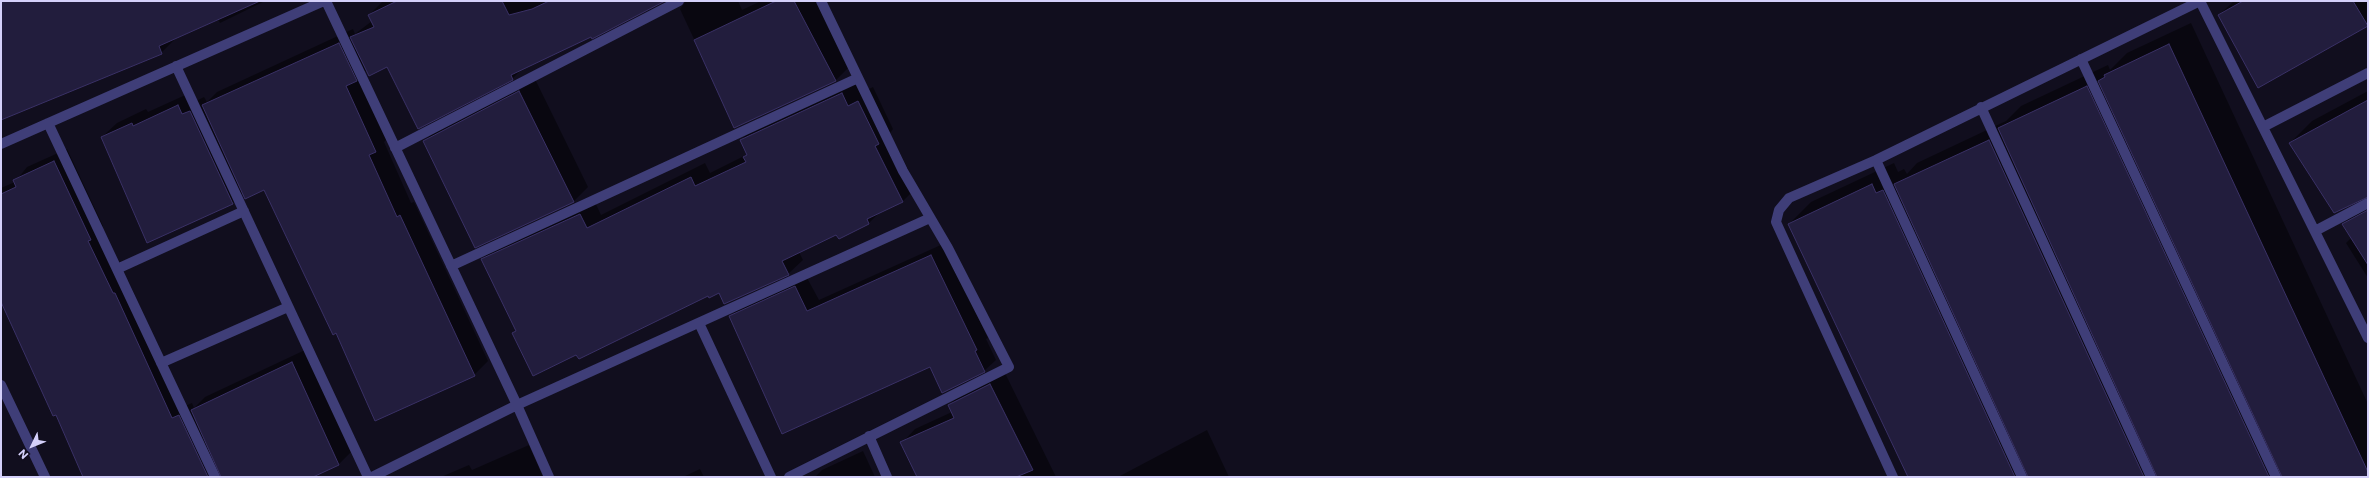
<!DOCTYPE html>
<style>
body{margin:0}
#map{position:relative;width:2369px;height:478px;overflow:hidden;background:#110e1e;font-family:Commissioner,sans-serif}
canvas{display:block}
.frame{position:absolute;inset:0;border:2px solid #d4d0fa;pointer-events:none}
.north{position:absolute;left:12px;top:426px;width:40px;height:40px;-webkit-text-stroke:3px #110e1e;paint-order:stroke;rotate:227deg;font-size:11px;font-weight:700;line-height:16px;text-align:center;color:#d4d0fa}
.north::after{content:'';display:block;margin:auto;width:14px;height:18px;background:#d4d0fa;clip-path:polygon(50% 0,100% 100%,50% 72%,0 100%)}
</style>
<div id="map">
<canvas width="2369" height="478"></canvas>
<div class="frame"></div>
<div class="north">N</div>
</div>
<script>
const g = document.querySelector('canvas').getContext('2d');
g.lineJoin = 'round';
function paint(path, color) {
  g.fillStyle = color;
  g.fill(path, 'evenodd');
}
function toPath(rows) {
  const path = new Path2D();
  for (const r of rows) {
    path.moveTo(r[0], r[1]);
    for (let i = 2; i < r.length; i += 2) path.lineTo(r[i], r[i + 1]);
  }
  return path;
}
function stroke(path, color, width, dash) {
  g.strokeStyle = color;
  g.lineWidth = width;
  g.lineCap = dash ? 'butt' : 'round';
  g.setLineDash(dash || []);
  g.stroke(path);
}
paint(toPath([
 [1,1,265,1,220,23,218,19,176,38,161,53,1,119],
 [383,1,664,1,522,69,512,79,388,66,367,70,361,75,389,137,384,142,411,203,414,202,488,361,474,375,337,332,265,189,243,192,233,203,147,242,102,137,117,123,146,109,148,112,192,92,196,101,204,97,207,102,217,92,353,29,355,34,372,21,369,15],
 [686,1,738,1,742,10,761,1,816,1,850,66,836,80,735,127,680,9],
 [2234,1,2368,1,2368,25,2219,15],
 [2191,23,2368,404,2368,477,1909,477,1789,224,1811,202,1894,163,1898,172,1904,169,1907,174,1917,163,2006,121,2021,106,2108,65,2110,70,2127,53],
 [534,77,588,187,574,201,476,246,425,141,439,126],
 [856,79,863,92,873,87,893,129,890,133,917,187,903,201,880,212,869,223,839,238,837,233,799,252,803,260,788,274,708,295,577,353,513,333,516,330,482,259,497,245,594,200,601,215,705,163,710,173,748,154,741,140,755,126],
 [2368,91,2368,197,2290,143,2312,121],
 [67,149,103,226,101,228,126,281,128,280,185,406,192,403,194,408,205,397,305,350,351,452,338,465,310,477,83,477,56,413,1,297,1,188,15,182,27,167],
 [2368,201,2368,278,2346,243,2351,238,2343,224],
 [943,244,988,338,986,339,996,360,984,371,931,366,731,316,742,305,806,276,819,300],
 [1004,371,1056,477,917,477,902,443,915,429,952,412,949,405,963,392],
 [1207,430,1229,477,1118,477],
 [529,445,543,477,441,477,469,465,472,470],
 [863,451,875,477,815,477,822,470],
 [700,469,704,477,683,477]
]), '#0007');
const building = toPath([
 [1,1,260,1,159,46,162,54,1,120,1,1],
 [397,1,502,1,509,15,532,9,549,1,665,1,592,39,591,37,511,75,513,80,418,129,387,67,369,76,350,37,374,27,368,15,397,1],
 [776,1,794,1,836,81,734,128,694,40,776,1],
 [2243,1,2353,1,2368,26,2258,88,2218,15,2243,1],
 [339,43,357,81,346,86,376,152,369,155,397,217,400,215,475,376,375,421,336,333,333,335,264,190,245,199,202,105,339,43],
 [2169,44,2368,472,2368,477,2282,477,2098,81,2105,77,2104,75,2169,44],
 [2087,86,2269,477,2157,477,1998,128,2087,86],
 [519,91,574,202,475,248,423,141,519,91],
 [842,93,848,106,858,101,879,144,875,146,903,202,867,219,869,224,839,239,836,235,782,261,789,275,724,304,719,293,709,298,708,296,579,359,576,355,533,376,512,333,516,331,481,259,580,214,587,228,691,177,695,186,746,162,743,157,747,155,740,140,842,93],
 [2368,100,2368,197,2334,213,2289,143,2368,100],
 [178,105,182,114,190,111,233,204,147,243,101,137,132,123,133,126,178,105],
 [1989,140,2144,477,2028,477,1894,184,1989,140],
 [54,161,91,240,88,241,113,293,115,293,172,418,179,415,208,477,83,477,56,415,53,416,1,302,1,194,16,187,13,180,54,161],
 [1872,184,1876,193,1883,190,2015,477,1908,477,1788,224,1872,184],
 [2368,210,2368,265,2342,224,2368,210],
 [931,255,977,350,975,351,985,372,942,393,930,367,782,434,729,316,795,286,807,311,931,255],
 [292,362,339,465,313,477,221,477,191,410,292,362],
 [990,384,1033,470,1016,477,917,477,900,442,954,418,948,405,990,384]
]);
paint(building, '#221d3d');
stroke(building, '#3a3166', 1);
stroke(toPath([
 [326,1,517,405,549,477],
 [2200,1,2368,338],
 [2081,59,2276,477],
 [176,66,368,477],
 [1981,107,2151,477],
 [48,123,215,477],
 [2263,127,2368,73],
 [1,144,324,1],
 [395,148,679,1],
 [1876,160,2022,477],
 [2315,231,2368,203],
 [451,266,858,78],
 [117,269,244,211],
 [699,323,771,477],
 [161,363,288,307],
 [1,385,45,477],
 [869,436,887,477],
 [372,477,517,405,930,218],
 [789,477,1009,367,948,248,903,171,821,1],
 [1893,477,1776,222,1779,210,1789,198,1876,160,2200,1]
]), '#3f3e78', 10);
</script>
